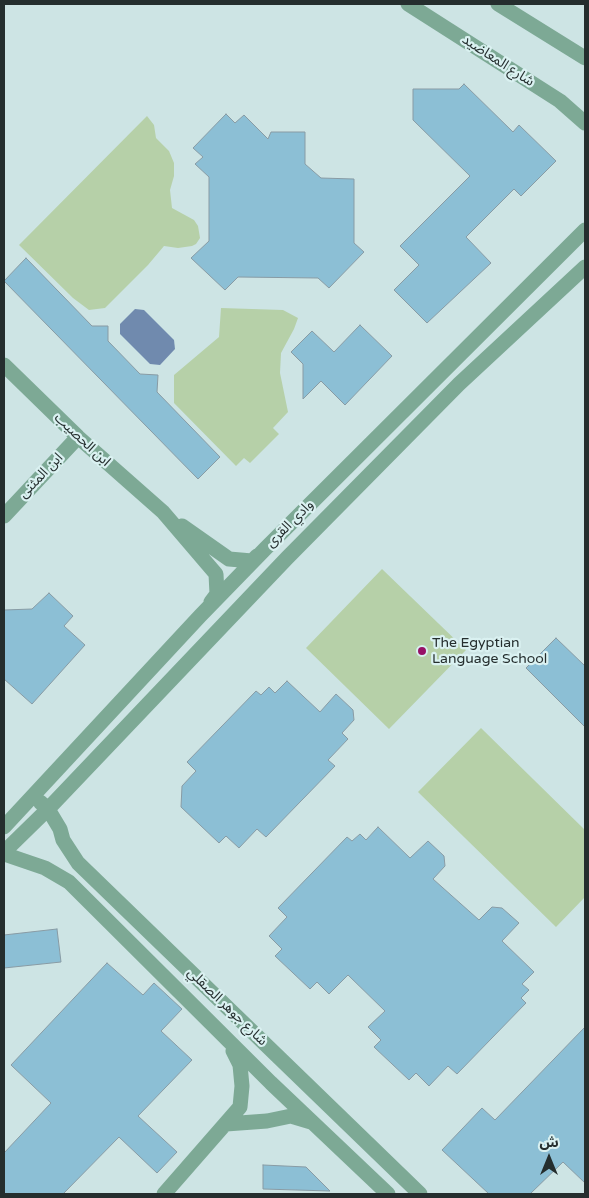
<!DOCTYPE html>
<meta charset="utf-8">
<style>
body{margin:0}
#map{position:relative;width:589px;height:1198px;overflow:hidden;background:#cde4e4;font-family:"Varela Round","Noto Sans Arabic",sans-serif}
canvas{display:block}
.frame{position:absolute;inset:0;border:5px solid #252e2e;pointer-events:none}
.north{position:absolute;left:524px;top:1133px;width:50px;height:50px;-webkit-text-stroke:4px #daf1f1;paint-order:stroke;rotate:0deg;font-size:14px;font-weight:700;line-height:20px;text-align:center;color:#252e2e}
.north::after{content:'';display:block;margin:auto;width:18px;height:22px;background:#252e2e;clip-path:polygon(50% 0,100% 100%,50% 72%,0 100%)}
</style>
<div id="map">
<canvas width="589" height="1198"></canvas>
<div class="frame"></div>
<div class="north">ش</div>
</div>
<script>
const g = document.querySelector('canvas').getContext('2d');
g.lineJoin = 'round';
function paint(path, color) {
  g.fillStyle = color;
  g.fill(path, 'evenodd');
}
function toPath(rows) {
  const path = new Path2D();
  for (const r of rows) {
    path.moveTo(r[0], r[1]);
    for (let i = 2; i < r.length; i += 2) path.lineTo(r[i], r[i + 1]);
  }
  return path;
}
function stroke(path, color, width, dash) {
  g.strokeStyle = color;
  g.lineWidth = width;
  g.lineCap = dash ? 'butt' : 'round';
  g.setLineDash(dash || []);
  g.stroke(path);
}
function label(font, color, halo, rows, align = 'center') {
  g.font = font + ' "Varela Round","Noto Sans Arabic",sans-serif';
  g.lineWidth = 4.5;
  g.setLineDash([]);
  g.textBaseline = 'middle';
  g.strokeStyle = halo;
  g.fillStyle = color;
  for (const [text, x, y, turn = 0] of rows) {
    g.save();
    g.translate(x, y);
    g.rotate((+turn || 0) * Math.PI / 180);
    g.textAlign = isNaN(turn) ? turn : align;
    if (halo) g.strokeText(text, 0, 0);
    g.fillText(text, 0, 0);
    g.restore();
  }
}
paint(toPath([
 [147,116,154,125,156,138,169,151,174,163,174,176,170,190,172,208,194,220,198,226,200,238,196,244,192,246,178,248,164,246,148,265,105,308,89,310,73,298,19,245],
 [221,308,283,310,298,318,294,329,281,353,280,373,288,412,273,428,279,434,250,463,244,458,236,466,174,403,174,375,219,337],
 [382,569,466,650,389,729,306,648],
 [481,728,585,830,585,897,556,927,418,792]
]), '#b6d0a8');
paint(toPath([
 [135,309,144,310,174,340,175,349,160,365,150,364,120,334,120,324]
]), '#708aae');
const building = toPath([
 [464,84,513,132,519,125,556,161,521,196,514,189,466,237,491,263,427,323,394,290,419,265,400,246,470,176,413,120,413,89,459,89,464,84],
 [226,114,235,123,244,115,268,139,271,132,305,132,305,164,321,178,354,179,354,243,364,252,329,288,318,278,238,277,225,290,191,258,209,241,209,177,195,164,203,157,193,148,226,114],
 [26,258,92,326,108,326,108,341,140,374,158,375,157,392,220,457,198,479,4,281,26,258],
 [360,325,392,356,345,405,321,381,303,399,303,364,291,352,312,331,334,352,360,325],
 [49,593,73,616,64,626,85,645,32,704,4,679,4,610,32,609,49,593],
 [556,638,585,666,585,727,526,668,556,638],
 [287,681,320,712,336,694,353,710,354,720,342,733,348,739,328,760,335,766,266,837,257,829,239,848,226,836,219,843,181,807,182,786,196,771,187,762,256,691,261,695,269,687,275,693,287,681],
 [378,827,410,858,428,841,444,856,445,866,433,879,479,920,492,907,502,908,519,923,502,941,534,972,522,984,529,990,521,998,526,1003,457,1074,448,1066,429,1086,416,1073,409,1080,374,1047,381,1040,368,1027,385,1011,348,975,329,994,317,982,310,989,275,956,282,949,269,936,287,917,278,908,347,837,352,841,360,834,366,840,378,827],
 [57,929,61,962,4,968,4,935,57,929],
 [107,963,143,995,154,983,182,1009,161,1031,192,1060,138,1116,177,1152,157,1173,119,1137,63,1194,4,1194,4,1153,51,1103,11,1065,107,963],
 [585,1027,585,1183,563,1162,530,1194,489,1194,442,1150,482,1108,495,1120,585,1027],
 [263,1165,306,1167,330,1191,263,1189,263,1165]
]);
paint(building, '#8cbfd5');
stroke(building, '#889ba4', 1);
stroke(toPath([
 [408,4,560,101,585,123],
 [498,4,585,58],
 [4,365,78,437,163,512,216,574,217,594,211,602],
 [4,516,78,437],
 [182,526,229,559,252,561,257,556],
 [40,802,48,809,60,829,63,840,78,863,420,1194],
 [4,827,200,616,266,548,585,230],
 [4,852,48,809,287,558,459,384,585,267],
 [4,854,45,868,69,882,271,1083,388,1194],
 [226,1124,267,1121,291,1116,311,1122],
 [164,1194,240,1107,242,1086,240,1065,233,1051]
]), '#7da995', 15);
for (const [x, y, r, color] of [
 [422,651,5,"#971166"]
]) {
  const dot = new Path2D();
  dot.arc(x, y, r, 0, 2 * Math.PI);
  g.fillStyle = color;
  g.fill(dot);
  stroke(dot, '#daf1f1', 2);
}
label('14px', '#252e2e', '#daf1f1', [
 ["شارع المعاضيد",498,61,33],
 ["ابن الحصيب",82,440,43],
 ["ابن المثنى",41,476,-46],
 ["وادي القرى",290,524,-45],
 ["شارع جوهر الصقلي",227,1007,44]
]);
label('14px', '#252e2e', '#daf1f1', [
 ["The Egyptian",432,643],
 ["Language School",432,659]
], 'left');
</script>
